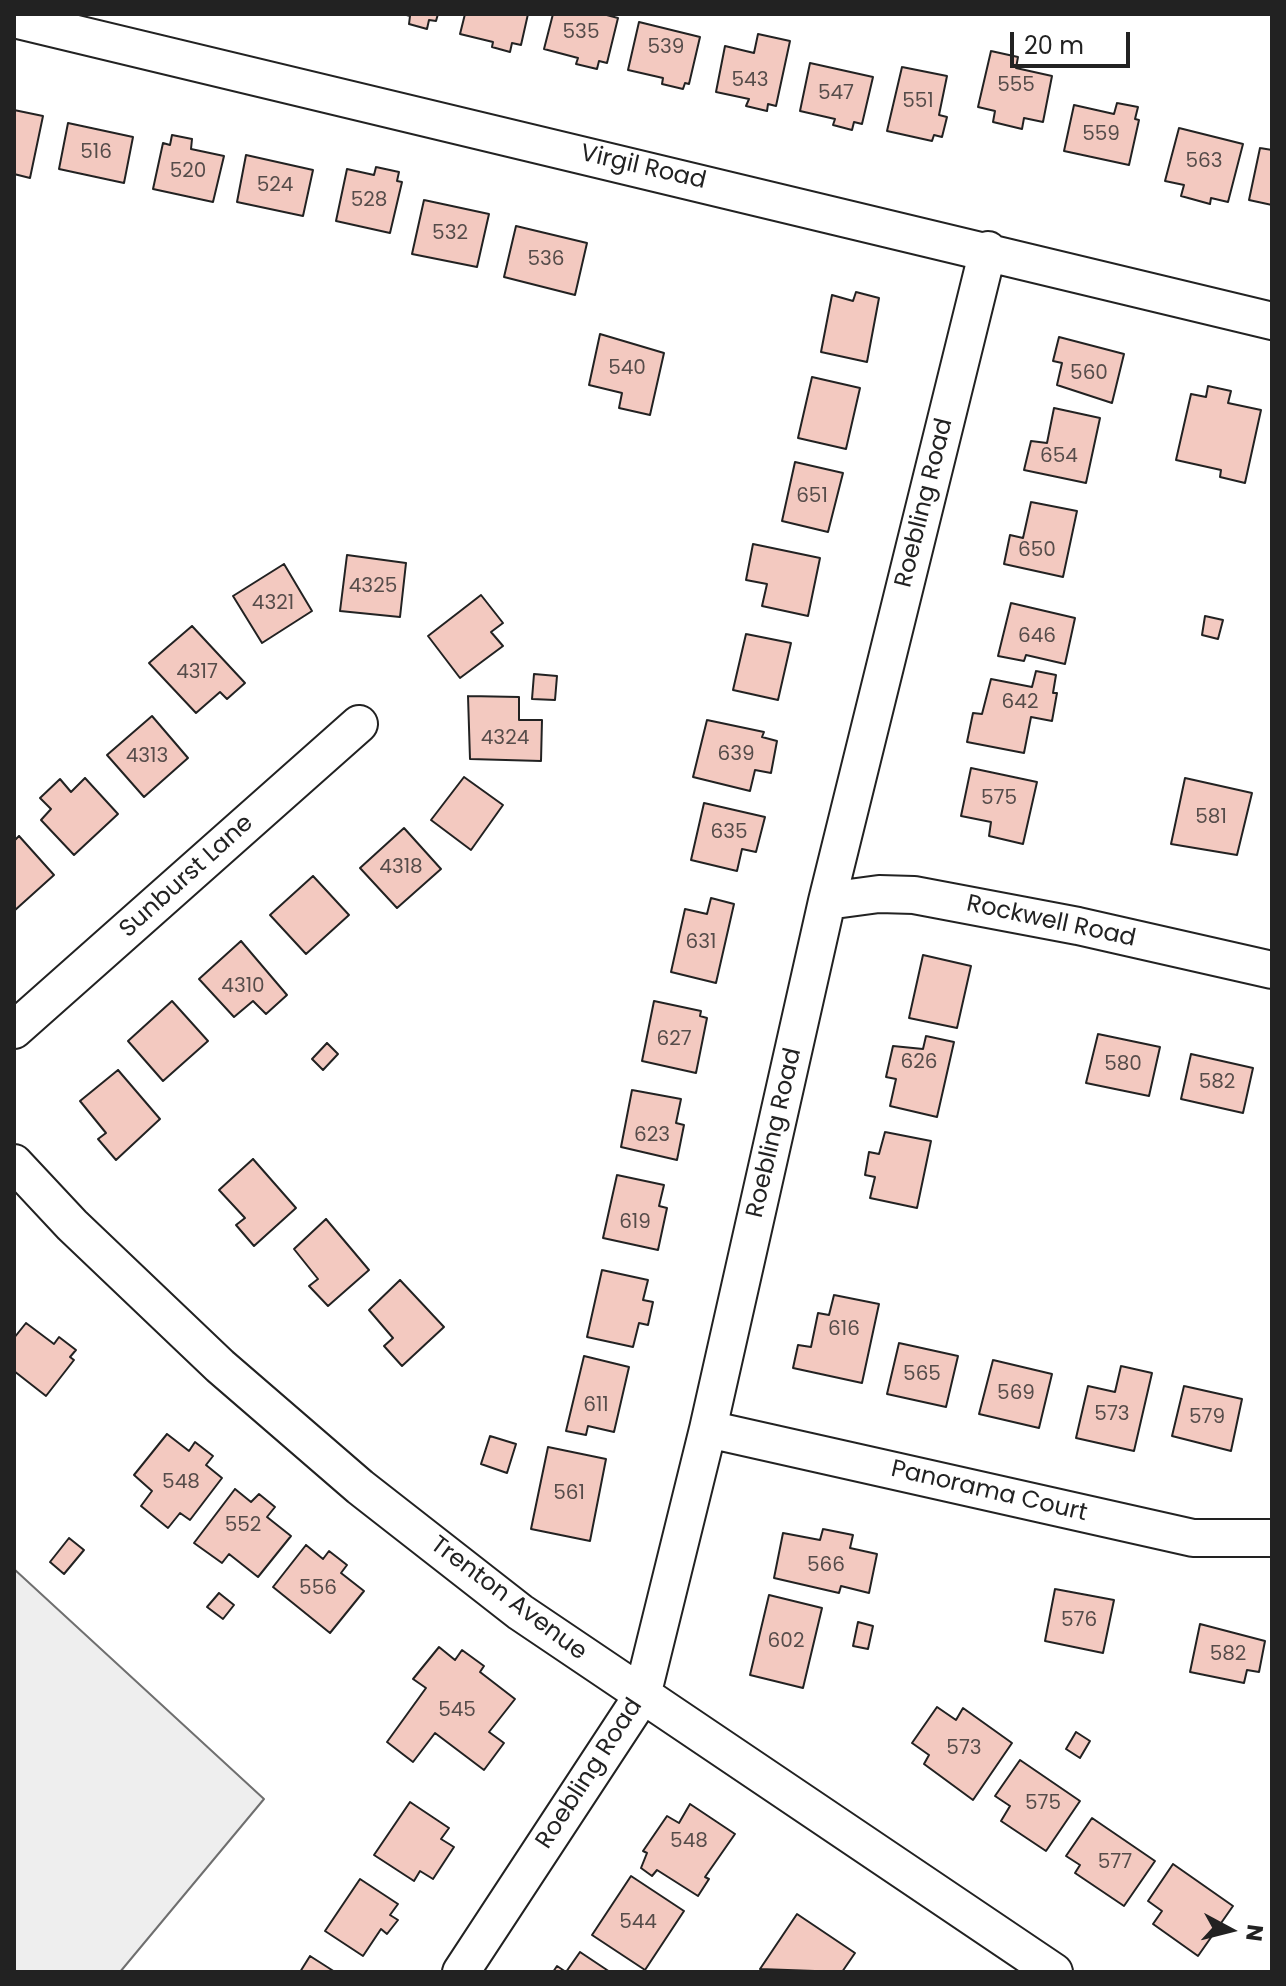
<!DOCTYPE html>
<style>
body{margin:0}
#map{position:relative;width:1286px;height:1986px;overflow:hidden;background:#fff;font-family:Poppins,sans-serif}
canvas{display:block}
.frame{position:absolute;inset:0;border:16px solid #222;pointer-events:none}
.north{position:absolute;left:1190px;top:1890px;width:80px;height:80px;-webkit-text-stroke:6px #fff;paint-order:stroke;rotate:97deg;font-size:22px;font-weight:700;line-height:32px;text-align:center;color:#222}
.north::after{content:'';display:block;margin:auto;width:28px;height:36px;background:#222;clip-path:polygon(50% 0,100% 100%,50% 72%,0 100%)}
.scale{position:absolute;left:1010px;top:32px;width:120px;height:36px;box-sizing:border-box;border:4px solid #222;border-top:0;padding-left:10px;font-size:24px;line-height:28px;white-space:nowrap;color:#222;-webkit-text-stroke:6px #fff;paint-order:stroke}
</style>
<div id="map">
<canvas width="1286" height="1986"></canvas>
<div class="frame"></div>
<div class="north">N</div>
<div class="scale">20 m</div>
</div>
<script>
const g = document.querySelector('canvas').getContext('2d');
g.lineJoin = 'round';
function paint(path, color) {
  g.fillStyle = color;
  g.fill(path, 'evenodd');
}
function toPath(rows) {
  const path = new Path2D();
  for (const r of rows) {
    path.moveTo(r[0], r[1]);
    for (let i = 2; i < r.length; i += 2) path.lineTo(r[i], r[i + 1]);
  }
  return path;
}
function stroke(path, color, width, dash) {
  g.strokeStyle = color;
  g.lineWidth = width;
  g.lineCap = dash ? 'butt' : 'round';
  g.setLineDash(dash || []);
  g.stroke(path);
}
function label(font, color, halo, rows, align = 'center') {
  g.font = font + ' Poppins,sans-serif';
  g.lineWidth = 6;
  g.setLineDash([]);
  g.textBaseline = 'middle';
  g.strokeStyle = halo;
  g.fillStyle = color;
  for (const [text, x, y, turn = 0] of rows) {
    g.save();
    g.translate(x, y);
    g.rotate((+turn || 0) * Math.PI / 180);
    g.textAlign = isNaN(turn) ? turn : align;
    if (halo) g.strokeText(text, 0, 0);
    g.fillText(text, 0, 0);
    g.restore();
  }
}
const green = toPath([
 [14,1569,264,1799,120,1972,14,1972,14,1569]
]);
paint(green, '#eee');
stroke(green, '#6f6f6f', 2);
const building = toPath([
 [403,14,438,14,436,21,429,20,427,29,409,24,410,16,403,14],
 [465,14,528,14,521,45,512,43,510,52,492,47,493,42,460,34,465,14],
 [553,14,603,14,618,18,607,63,599,61,597,69,576,64,578,58,544,49,553,14],
 [639,22,700,37,689,84,685,83,683,89,662,84,663,78,628,70,639,22],
 [758,34,790,41,776,106,768,104,767,111,746,106,749,99,716,92,725,46,754,53,758,34],
 [991,51,1018,57,1016,68,1052,76,1043,122,1024,118,1022,129,993,122,995,111,978,107,991,51],
 [810,63,873,77,862,124,854,122,852,130,833,125,835,119,800,111,810,63],
 [902,67,947,76,939,115,947,117,942,137,934,135,932,141,887,131,902,67],
 [1117,103,1138,107,1135,119,1139,120,1129,165,1064,151,1074,105,1114,114,1117,103],
 [14,110,43,116,30,178,14,174,14,110],
 [68,123,133,137,124,183,59,169,68,123],
 [1179,128,1243,144,1228,202,1211,198,1210,204,1181,196,1184,185,1165,181,1179,128],
 [172,135,192,139,191,149,224,156,213,202,153,189,163,143,170,145,172,135],
 [1260,148,1272,150,1272,205,1249,200,1260,148],
 [246,155,313,170,303,216,237,202,246,155],
 [376,167,399,172,397,181,402,182,390,233,336,221,347,169,374,175,376,167],
 [424,200,489,214,477,267,412,254,424,200],
 [516,226,587,243,575,295,504,277,516,226],
 [856,292,879,298,867,362,821,352,832,295,853,301,856,292],
 [600,334,664,353,650,415,619,408,622,393,589,385,600,334],
 [1059,337,1124,354,1112,403,1057,385,1062,363,1053,361,1059,337],
 [812,377,860,388,846,449,798,438,812,377],
 [1208,386,1231,391,1228,403,1261,410,1245,483,1220,477,1221,470,1176,460,1191,394,1206,397,1208,386],
 [1054,408,1100,418,1086,483,1024,470,1031,441,1047,443,1054,408],
 [795,462,843,473,828,532,782,521,795,462],
 [1031,502,1077,511,1063,577,1004,564,1010,535,1023,538,1031,502],
 [753,544,820,558,808,616,762,606,767,584,746,580,753,544],
 [347,555,406,563,400,617,340,611,347,555],
 [284,564,312,611,262,643,233,596,284,564],
 [481,595,503,623,491,632,503,646,460,678,428,636,481,595],
 [1011,603,1075,618,1065,664,1026,655,1024,661,998,656,1011,603],
 [1205,616,1223,620,1218,639,1202,635,1205,616],
 [192,626,245,683,227,699,220,692,196,713,149,663,192,626],
 [746,634,791,643,778,700,733,690,746,634],
 [1036,671,1056,675,1053,693,1057,693,1052,721,1031,717,1024,753,967,742,973,713,982,714,991,679,1032,687,1036,671],
 [534,674,557,676,555,700,532,699,534,674],
 [468,696,519,697,519,720,542,720,541,761,470,759,468,696],
 [152,716,188,758,144,797,107,755,152,716],
 [707,720,764,732,762,737,777,741,771,773,755,770,750,791,693,777,707,720],
 [971,768,1037,782,1023,844,989,836,991,822,961,816,971,768],
 [464,777,503,805,471,850,431,820,464,777],
 [85,778,118,814,74,855,41,820,51,809,40,798,60,779,71,792,85,778],
 [1185,778,1252,793,1237,855,1171,844,1185,778],
 [704,803,765,817,756,852,742,849,737,871,691,860,704,803],
 [404,828,441,869,397,908,360,868,404,828],
 [19,836,54,875,14,911,14,841,19,836],
 [313,876,349,915,306,954,270,915,313,876],
 [711,898,734,904,716,983,671,972,685,909,707,914,711,898],
 [241,941,287,995,266,1014,253,1001,234,1017,199,979,241,941],
 [923,955,971,966,957,1028,909,1018,923,955],
 [172,1001,208,1041,163,1081,128,1041,172,1001],
 [654,1001,701,1011,700,1016,707,1018,696,1073,642,1061,654,1001],
 [1098,1034,1160,1047,1149,1096,1086,1083,1098,1034],
 [926,1036,954,1042,937,1117,890,1106,896,1079,886,1077,893,1046,923,1049,926,1036],
 [327,1043,338,1054,323,1070,312,1059,327,1043],
 [1191,1054,1253,1068,1243,1113,1181,1099,1191,1054],
 [118,1070,160,1119,116,1160,98,1139,106,1133,80,1101,118,1070],
 [632,1090,681,1099,676,1123,684,1125,677,1160,621,1147,632,1090],
 [885,1132,931,1141,917,1208,870,1198,875,1177,865,1175,869,1152,879,1154,885,1132],
 [253,1159,296,1208,254,1246,236,1225,245,1218,219,1190,253,1159],
 [617,1175,664,1185,659,1206,667,1208,658,1250,603,1238,617,1175],
 [326,1219,369,1270,328,1306,309,1286,318,1279,294,1249,326,1219],
 [602,1270,648,1280,643,1300,653,1302,648,1325,639,1323,633,1347,587,1337,602,1270],
 [400,1280,444,1327,402,1366,384,1346,393,1338,369,1310,400,1280],
 [834,1295,879,1304,862,1383,793,1368,798,1345,811,1347,818,1313,829,1315,834,1295],
 [26,1323,54,1344,59,1337,76,1350,70,1357,74,1360,46,1396,14,1371,14,1338,26,1323],
 [899,1343,958,1356,946,1407,887,1394,899,1343],
 [584,1356,629,1367,614,1432,588,1426,586,1435,566,1431,584,1356],
 [993,1360,1052,1374,1039,1428,979,1414,993,1360],
 [1121,1366,1152,1373,1134,1451,1076,1438,1088,1386,1115,1392,1121,1366],
 [1184,1386,1242,1399,1231,1451,1172,1436,1184,1386],
 [167,1434,189,1451,195,1442,213,1456,206,1465,222,1478,190,1520,180,1513,168,1528,141,1506,152,1491,134,1475,167,1434],
 [490,1436,516,1444,507,1473,481,1464,490,1436],
 [548,1447,606,1459,590,1541,531,1529,548,1447],
 [235,1489,251,1502,259,1494,275,1507,267,1517,291,1536,258,1577,229,1554,222,1563,194,1543,235,1489],
 [823,1529,853,1535,850,1548,877,1554,869,1593,841,1586,839,1593,774,1578,783,1533,820,1540,823,1529],
 [69,1538,84,1550,64,1574,50,1562,69,1538],
 [306,1545,323,1559,329,1551,347,1565,341,1573,364,1591,330,1633,273,1587,306,1545],
 [1055,1589,1114,1600,1103,1653,1045,1641,1055,1589],
 [219,1593,234,1605,223,1619,207,1607,219,1593],
 [769,1595,822,1608,803,1688,750,1675,769,1595],
 [858,1622,873,1626,868,1649,853,1646,858,1622],
 [1200,1624,1265,1641,1259,1672,1247,1670,1244,1683,1190,1672,1200,1624],
 [439,1647,455,1660,462,1650,484,1666,480,1672,515,1699,489,1732,504,1743,484,1770,435,1733,413,1762,387,1742,426,1688,413,1679,439,1647],
 [937,1707,956,1720,963,1708,1012,1743,973,1800,924,1764,929,1755,912,1743,937,1707],
 [1076,1732,1090,1741,1080,1758,1066,1749,1076,1732],
 [1020,1760,1080,1801,1046,1851,1001,1821,1010,1806,995,1796,1020,1760],
 [410,1802,449,1828,441,1839,454,1847,433,1879,420,1871,414,1881,374,1855,410,1802],
 [690,1804,735,1834,705,1877,709,1879,698,1896,657,1870,652,1876,641,1868,647,1853,643,1851,667,1816,679,1823,690,1804],
 [1092,1818,1155,1861,1124,1906,1075,1873,1080,1865,1066,1856,1092,1818],
 [1173,1864,1233,1906,1198,1956,1153,1924,1162,1911,1148,1901,1173,1864],
 [631,1876,684,1911,645,1970,592,1935,631,1876],
 [360,1879,398,1904,390,1915,398,1920,387,1934,381,1929,363,1956,325,1931,360,1879],
 [797,1914,855,1953,842,1972,760,1969,797,1914],
 [580,1952,610,1972,553,1972,557,1966,566,1972,580,1952],
 [310,1956,335,1972,300,1972,310,1956]
]);
paint(building, '#f3c9c0');
stroke(building, '#222', 2);
const minor = toPath([
 [14,19,1272,321],
 [827,901,879,894,914,895,1078,926,1272,970],
 [14,1030,359,724],
 [14,1163,72,1225,220,1366,360,1487,520,1612,1054,1972],
 [708,1429,1193,1538,1272,1538],
 [461,1972,642,1696,708,1429,827,901,988,250]
]);
stroke(minor, '#222', 40);
stroke(minor, '#fff', 36);
label('20px', '#564c4a', null, [
 ["535",581,33],
 ["539",666,48],
 ["543",750,81],
 ["555",1016,86],
 ["547",836,94],
 ["551",918,102],
 ["559",1101,135],
 ["516",96,153],
 ["563",1204,162],
 ["520",188,172],
 ["524",275,186],
 ["528",369,201],
 ["532",450,234],
 ["536",546,260],
 ["540",627,369],
 ["560",1089,374],
 ["654",1059,457],
 ["651",812,497],
 ["650",1037,551],
 ["4325",373,587],
 ["4321",273,604],
 ["646",1037,637],
 ["4317",197,673],
 ["642",1020,703],
 ["4324",505,739],
 ["639",736,755],
 ["4313",147,757],
 ["575",999,799],
 ["581",1211,818],
 ["635",729,833],
 ["4318",401,868],
 ["631",701,943],
 ["4310",243,987],
 ["627",674,1040],
 ["626",919,1063],
 ["580",1123,1065],
 ["582",1217,1083],
 ["623",652,1136],
 ["619",635,1223],
 ["616",844,1330],
 ["565",922,1375],
 ["569",1016,1394],
 ["611",596,1406],
 ["573",1112,1415],
 ["579",1207,1418],
 ["548",181,1483],
 ["561",569,1494],
 ["552",243,1526],
 ["566",826,1566],
 ["556",318,1589],
 ["576",1079,1621],
 ["602",786,1642],
 ["582",1228,1655],
 ["545",457,1711],
 ["573",964,1749],
 ["575",1043,1804],
 ["548",689,1842],
 ["577",1115,1863],
 ["544",638,1923]
]);
label('24px', '#222', '#fff', [
 ["Virgil Road",643,168,13],
 ["Roebling Road",925,503,-76],
 ["Sunburst Lane",187,877,-42],
 ["Rockwell Road",1051,922,12],
 ["Roebling Road",775,1133,-77],
 ["Panorama Court",989,1492,13],
 ["Trenton Avenue",508,1599,37],
 ["Roebling Road",590,1774,-57]
]);
</script>
